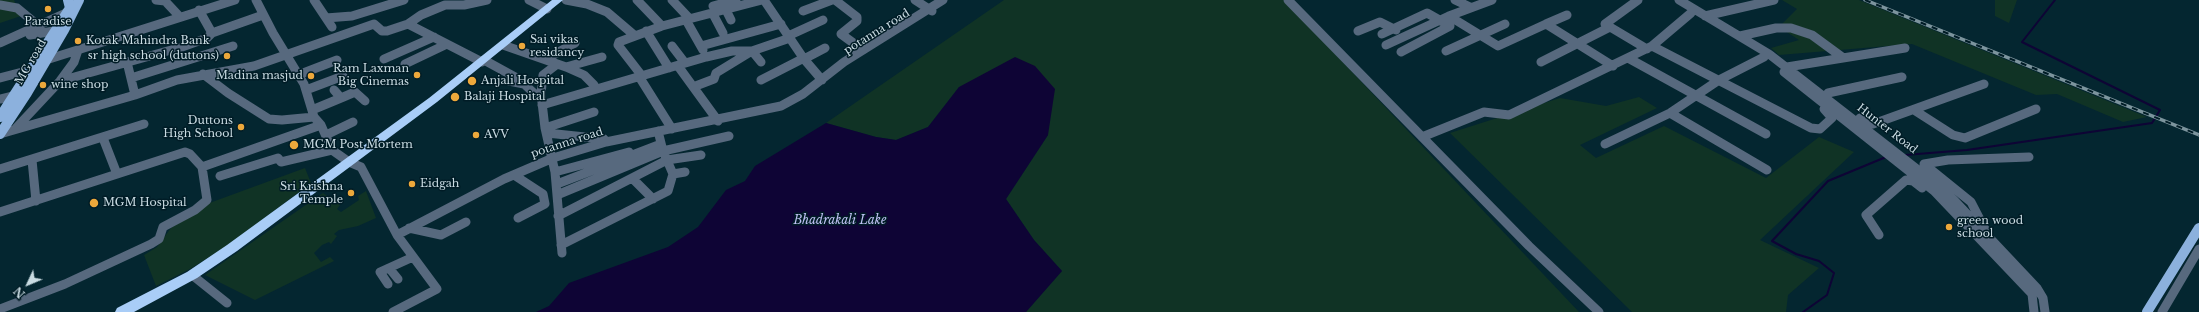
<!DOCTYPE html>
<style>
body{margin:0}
#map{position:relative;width:2199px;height:312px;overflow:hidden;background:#042630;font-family:"Libre Baskerville",serif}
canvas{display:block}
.north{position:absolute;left:8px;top:264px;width:40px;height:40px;-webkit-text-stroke:3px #001c26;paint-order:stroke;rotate:226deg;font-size:11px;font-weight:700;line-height:16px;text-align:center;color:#c9dbe2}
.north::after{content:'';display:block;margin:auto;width:14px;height:18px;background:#c9dbe2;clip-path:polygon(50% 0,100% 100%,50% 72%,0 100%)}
</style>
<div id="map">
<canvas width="2199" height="312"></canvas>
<div class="north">N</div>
</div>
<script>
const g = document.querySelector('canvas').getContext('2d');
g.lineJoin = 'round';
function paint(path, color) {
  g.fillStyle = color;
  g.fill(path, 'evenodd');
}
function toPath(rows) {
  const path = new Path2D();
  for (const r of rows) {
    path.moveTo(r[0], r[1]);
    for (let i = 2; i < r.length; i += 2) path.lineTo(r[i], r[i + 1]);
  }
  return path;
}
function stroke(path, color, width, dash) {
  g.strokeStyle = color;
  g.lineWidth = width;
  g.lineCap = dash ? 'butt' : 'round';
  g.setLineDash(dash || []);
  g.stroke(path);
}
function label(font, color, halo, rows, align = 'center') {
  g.font = font + ' "Libre Baskerville",serif';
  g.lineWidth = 3;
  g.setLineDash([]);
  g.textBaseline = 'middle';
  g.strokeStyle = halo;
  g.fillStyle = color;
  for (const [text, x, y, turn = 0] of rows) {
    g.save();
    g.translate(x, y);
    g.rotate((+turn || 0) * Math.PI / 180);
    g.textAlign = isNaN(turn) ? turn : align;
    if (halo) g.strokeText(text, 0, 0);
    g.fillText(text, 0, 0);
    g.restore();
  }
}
paint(toPath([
 [0,0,14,0,21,16,0,23],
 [1004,0,1284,0,1579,312,1026,312,1062,271,1034,240,1006,199,1048,135,959,87,928,127,896,140,876,137,826,123],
 [1782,0,1859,0,2147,117,2123,122,2057,94,2036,95,1912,44,1779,55,1771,48,1799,40,1779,27,1797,9],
 [1995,0,2017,0,2009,23,1995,16],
 [1639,97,1657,108,1580,145,1596,158,1664,126,1766,178,1819,137,1854,152,1760,240,1819,268,1788,295,1786,312,1632,312,1450,133,1560,98,1606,106],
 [305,168,311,183,227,246,190,269,156,286,144,255,157,247,171,228,204,205],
 [366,191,376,218,358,226,339,230,334,234,337,236,331,244,329,242,322,245,314,253,321,262,330,257,334,261,255,300,205,275,323,193,340,205,337,209,341,212,359,200,358,196]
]), '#103325');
paint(toPath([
 [1015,57,1035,66,1055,89,1048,135,1006,199,1034,240,1062,271,1026,312,536,312,549,306,569,283,668,247,698,227,726,190,745,181,755,166,826,123,876,137,896,140,928,127,959,87]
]), '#0e0435');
stroke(toPath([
 [1905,155,1967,150,2152,123,2160,110,2022,42,2055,0],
 [1803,312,1827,295,1834,273,1819,261,1796,254,1772,241,1828,181,1886,157]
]), '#0e0435', 2);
stroke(toPath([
 [156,0,165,1,180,17],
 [256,0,273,33,304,84,314,117,321,125,332,150,349,162,361,167,397,235,504,179,553,158,606,142,781,106,803,94,844,62,943,0],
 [314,0,332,27],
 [529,0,547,9],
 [566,0,587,4,607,12,634,35],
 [637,0,662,26],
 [672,0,690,19],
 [764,0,804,59,822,80],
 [835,0,857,17,857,21,841,34,863,50],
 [915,0,932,11],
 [1288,0,1529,246,1599,312],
 [1455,0,1470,7],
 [1638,0,1605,24,1647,49],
 [1679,0,1769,54,1935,183,1954,200,2037,288,2043,298,2045,312],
 [0,5,17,8,40,27],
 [713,6,736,0],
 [724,6,731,20],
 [803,11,832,0],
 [713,14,723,33],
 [1449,16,1498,46,1546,24,1613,66],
 [1705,16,1774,0],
 [326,18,352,16,404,0],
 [686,20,703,50],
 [408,24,482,62],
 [1546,24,1567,15],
 [646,31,669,68],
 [1358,31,1380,22,1396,30],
 [212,33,263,15],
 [1382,34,1427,13,1450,26,1401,52],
 [30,35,54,31],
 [788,36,823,20],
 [1740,36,1776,28,1791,28,1812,35,1842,57],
 [0,43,68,12],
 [503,45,566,67,602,57],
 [1386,45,1449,16,1492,0],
 [672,46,685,63],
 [701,46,781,24],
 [1652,46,1811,128,1820,129,1832,118,1824,109],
 [752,51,761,62],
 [1446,51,1505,24],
 [1628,58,1766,134],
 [384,59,434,37],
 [546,59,575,43],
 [804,59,825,48],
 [46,60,235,0],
 [484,60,515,77,509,81,524,84,535,94,541,94],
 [127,62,135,95],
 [1541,62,1610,27],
 [405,64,447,44],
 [556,65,543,75,541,94,545,128,555,172,562,253],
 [678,66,718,121],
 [566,67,584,75,594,85],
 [1787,67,1905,48],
 [1784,72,1934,191,2032,294,2034,312],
 [203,74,228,93,269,119,282,120,314,117],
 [298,75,337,60],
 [642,76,618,45,619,42,662,26,762,0],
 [0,78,30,70],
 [131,78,233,46],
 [640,78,672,129],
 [761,80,804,58],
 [60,81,182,47,207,38,212,33,199,10],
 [693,87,714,79,716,73,752,51],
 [306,90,343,76],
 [1828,93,1902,77],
 [341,98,355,92,365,101],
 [0,99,13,96],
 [542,105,706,57,732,51,752,51,790,38],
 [312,110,341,98,334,90],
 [1914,110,1953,135,1965,138,2036,109],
 [1670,113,1767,170],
 [1860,118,1867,124,1873,124,1984,84],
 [16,128,60,81,74,62,78,50],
 [545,128,594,112],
 [547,133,604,139,606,142],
 [0,134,135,95,177,80,254,66,374,24,382,31,387,31,408,24,421,15,445,5,464,5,487,0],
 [326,135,353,122],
 [1422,137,1484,112,1509,115,1652,46,1691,13],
 [103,138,117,174],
 [1605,144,1670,113,1719,80,1764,57],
 [32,160,36,201],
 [202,167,321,125],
 [0,169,144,124],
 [555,172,629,152],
 [673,174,685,172],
 [514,175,543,194,545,204,518,218],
 [220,176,278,158,281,162,332,150],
 [632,178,653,199],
 [557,184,661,144],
 [557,195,663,151,729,136],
 [0,212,185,152,190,154,202,167,207,200,195,210,163,227,159,239,151,244,65,284,0,309],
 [558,216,667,160,701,155],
 [409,228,441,235,466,222],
 [1985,229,1971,202,1924,164,1948,160,2029,157],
 [1879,235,1866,215,1906,180,1913,181,1922,188],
 [561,245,668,191,673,174,663,151,658,131],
 [389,268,398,279],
 [192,275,227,303],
 [388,284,380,272,413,257],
 [393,312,437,289,397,235],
 [2162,312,2199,249]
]), '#57697e', 9);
stroke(toPath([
 [0,117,70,8,68,0],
 [0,134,27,93,64,30,79,0],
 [2147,312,2199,228]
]), '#8cb1dd', 10);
paint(toPath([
 [552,0,563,0,437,102,237,251,197,278,134,312,115,312,117,308,187,272,227,245,429,98,552,0]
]), '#a9cdf7');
const rail = toPath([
 [1865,0,2199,135]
]);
stroke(rail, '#7c949d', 3.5);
stroke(rail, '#001c26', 2, [6]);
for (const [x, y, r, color] of [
 [48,9,4,"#eda83b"],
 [78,41,4,"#eda83b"],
 [522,46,4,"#eda83b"],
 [227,56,4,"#eda83b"],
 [417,75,4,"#eda83b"],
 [311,76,4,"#eda83b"],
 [472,81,5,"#eda83b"],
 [43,85,4,"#eda83b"],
 [455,97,5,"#eda83b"],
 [241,127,4,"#eda83b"],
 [476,135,4,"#eda83b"],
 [294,145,5,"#eda83b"],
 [412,184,4,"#eda83b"],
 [351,193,4,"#eda83b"],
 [94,203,5,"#eda83b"],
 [1949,227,4,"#eda83b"]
]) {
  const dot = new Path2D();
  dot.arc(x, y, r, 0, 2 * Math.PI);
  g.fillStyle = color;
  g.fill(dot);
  stroke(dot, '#001c26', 1.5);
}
label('11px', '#c9dbe2', '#001c26', [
 ["Paradise",48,22,"center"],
 ["Sai vikas",530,40],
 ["residancy",530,53],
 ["Kotak Mahindra Bank",86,41],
 ["sr high school (duttons)",219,56,"right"],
 ["Ram Laxman",409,69,"right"],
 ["Big Cinemas",409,82,"right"],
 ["Madina masjud",303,76,"right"],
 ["Anjali Hospital",481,81],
 ["wine shop",51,85],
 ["Balaji Hospital",464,97],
 ["Duttons",233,121,"right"],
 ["High School",233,134,"right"],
 ["AVV",484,135],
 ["MGM Post Mortem",303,145],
 ["Eidgah",420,184],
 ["Sri Krishna",343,187,"right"],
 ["Temple",343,200,"right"],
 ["MGM Hospital",103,203],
 ["green wood",1957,221],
 ["school",1957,234]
], 'left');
label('11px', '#c9dbe2', '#001c26', [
 ["potanna road",877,32,-32],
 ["MG road",31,62,-60],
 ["Hunter Road",1887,129,38],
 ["potanna road",567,143,-18]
]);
label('italic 12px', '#bfc1f4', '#001c26', [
 ["Bhadrakali Lake",840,221]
]);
</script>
